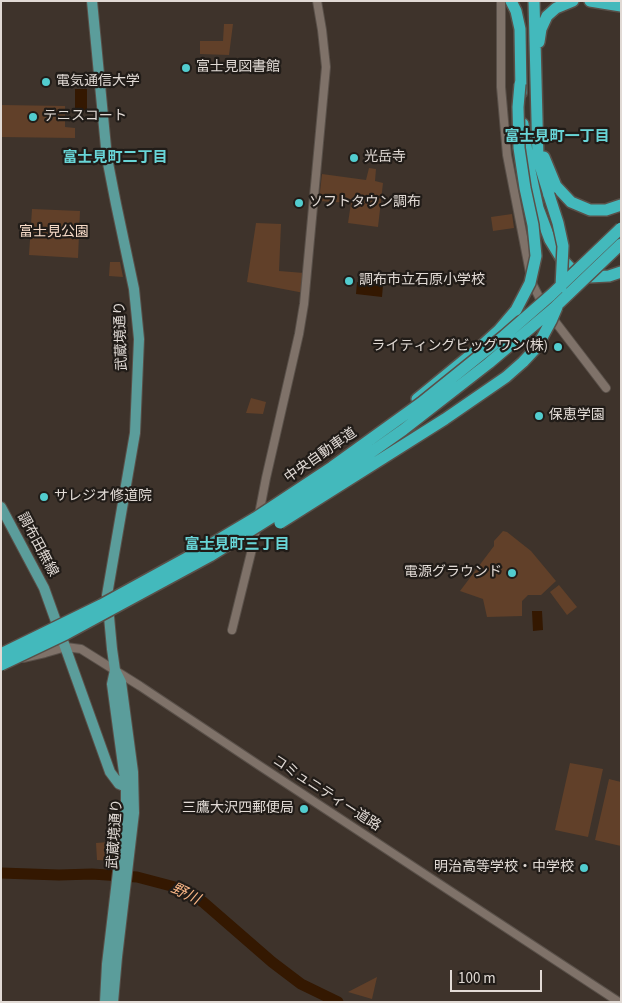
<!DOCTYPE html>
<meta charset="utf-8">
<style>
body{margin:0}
#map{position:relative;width:622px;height:1003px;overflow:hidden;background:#3e332b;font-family:"Source Sans 3",sans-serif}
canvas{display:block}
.frame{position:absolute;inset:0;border:2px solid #e1dad5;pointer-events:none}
.scale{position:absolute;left:450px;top:970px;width:92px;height:22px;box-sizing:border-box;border:2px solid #e1dad5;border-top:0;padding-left:6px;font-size:15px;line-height:18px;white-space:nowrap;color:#e1dad5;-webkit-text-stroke:4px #211c18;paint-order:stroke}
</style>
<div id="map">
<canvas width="622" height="1003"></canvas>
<div class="frame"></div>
<div class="scale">100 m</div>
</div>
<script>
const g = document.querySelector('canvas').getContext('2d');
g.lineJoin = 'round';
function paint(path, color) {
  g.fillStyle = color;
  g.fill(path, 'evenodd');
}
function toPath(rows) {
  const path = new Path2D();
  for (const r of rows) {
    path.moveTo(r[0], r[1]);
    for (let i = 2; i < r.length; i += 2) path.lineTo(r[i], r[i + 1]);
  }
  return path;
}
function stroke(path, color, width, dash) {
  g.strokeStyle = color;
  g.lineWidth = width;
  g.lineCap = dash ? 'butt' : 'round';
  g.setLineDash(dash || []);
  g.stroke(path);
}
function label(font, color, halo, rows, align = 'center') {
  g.font = font + ' "Source Sans 3","Noto Sans JP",sans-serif';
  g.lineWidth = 4.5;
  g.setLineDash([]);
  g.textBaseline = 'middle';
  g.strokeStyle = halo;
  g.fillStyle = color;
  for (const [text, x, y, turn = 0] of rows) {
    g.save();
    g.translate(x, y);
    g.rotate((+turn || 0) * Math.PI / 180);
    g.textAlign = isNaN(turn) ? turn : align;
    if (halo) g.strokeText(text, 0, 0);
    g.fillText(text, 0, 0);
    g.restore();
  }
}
paint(toPath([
 [224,24,233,24,229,55,200,54,200,41,223,41],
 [1,105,65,106,65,127,75,128,75,138,1,137],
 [369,168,376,169,375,181,383,183,378,227,348,223,351,203,319,201,322,174,366,180],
 [32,209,80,211,78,258,29,255],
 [512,214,514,228,493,231,491,217],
 [256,223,281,224,279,271,304,273,304,293,247,282],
 [110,262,120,262,123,277,109,276],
 [251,398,266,402,263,414,246,413],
 [503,531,507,532,531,551,556,581,541,595,528,595,522,601,522,616,487,617,483,599,460,591,494,546,494,541],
 [559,585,577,607,567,615,550,592],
 [570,763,603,769,588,837,555,830],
 [609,779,621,782,621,846,595,840],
 [121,841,118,861,97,860,96,843],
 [377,977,372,999,348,992]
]), '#614029');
paint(toPath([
 [75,89,87,89,87,110,75,110],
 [357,282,383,285,382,297,356,294],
 [532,611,542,611,543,630,533,631]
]), '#341801');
stroke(toPath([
 [1,873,59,875,92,874,137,877,175,887,192,895,203,902,272,962,301,984,338,1002]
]), '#341801', 11);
const tertiary = toPath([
 [501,1,501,87,507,155,532,283,544,307,606,388],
 [232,630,253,545,266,478,299,334,304,304,326,67,322,30,317,1],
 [23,658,45,653,66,647,81,649,140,686,260,766,619,1002]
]);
const primary = toPath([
 [92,1,107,158,116,204,134,289,139,339,135,433,107,595,112,649,115,670,121,682,133,772,134,813,117,957,113,1002],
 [1,507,44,588,110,772,119,784,126,787,128,790],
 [105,1002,107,964,126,805,126,787,112,684,115,670]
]);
const motorway = toPath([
 [511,1,516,11,520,29,521,93],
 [534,1,538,159,549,195],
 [590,1,621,6],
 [539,42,541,29,547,16,556,8,573,1],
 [523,124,529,166,538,208,550,240,561,258,573,271,589,277,609,276,621,272],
 [544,157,556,186,571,202,590,210,606,210,621,205],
 [417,399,478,349,499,330,516,310]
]);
stroke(tertiary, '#595049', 10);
stroke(primary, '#595049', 12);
stroke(motorway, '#595049', 14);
stroke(tertiary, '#7f7269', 8);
stroke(primary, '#5b9d9b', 10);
stroke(motorway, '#43b9bc', 11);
const motorwayBridge = toPath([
 [549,195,558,223,563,246,561,287],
 [516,310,530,283,536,256,533,225,525,188,519,148,518,107,520,84],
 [280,523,445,419,506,377,523,362,537,347,551,321,557,307],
 [1,654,101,605,203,549,255,518,332,467,421,403,504,336,551,295,621,228],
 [1,665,66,634,210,556,339,475,403,430,489,363,553,309,621,244]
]);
stroke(motorwayBridge, '#595049', 14, []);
stroke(motorwayBridge, '#43b9bc', 11);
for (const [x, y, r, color] of [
 [186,68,5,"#52cdcf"],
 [46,82,5,"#52cdcf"],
 [33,117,5,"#52cdcf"],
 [354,158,5,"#52cdcf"],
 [299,203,5,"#52cdcf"],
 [349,281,5,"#52cdcf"],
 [558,347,5,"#52cdcf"],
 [539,416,5,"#52cdcf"],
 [44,497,5,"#52cdcf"],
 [512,573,5,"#52cdcf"],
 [304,809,5,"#52cdcf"],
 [584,868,5,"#52cdcf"]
]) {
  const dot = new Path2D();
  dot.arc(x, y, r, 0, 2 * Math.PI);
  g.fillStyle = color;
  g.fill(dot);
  stroke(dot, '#211c18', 2);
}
label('14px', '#e1dad5', '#211c18', [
 ["富士見図書館",196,68],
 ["電気通信大学",56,82],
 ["テニスコート",43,117],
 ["光岳寺",364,158],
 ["ソフトタウン調布",309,203],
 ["調布市立石原小学校",359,281],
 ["ライティングビッグワン(株)",548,347,"right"],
 ["保恵学園",549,416],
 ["サレジオ修道院",54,497],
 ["電源グラウンド",502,573,"right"],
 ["三鷹大沢四郵便局",294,809,"right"],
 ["明治高等学校・中学校",574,868,"right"]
], 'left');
label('14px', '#f7dbc8', '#211c18', [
 ["富士見公園",54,233]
]);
label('14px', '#e1dad5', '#211c18', [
 ["武蔵境通り",122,336,-92],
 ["中央自動車道",321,456,-35],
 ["調布田無線",37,545,62],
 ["コミュニティー道路",326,794,33],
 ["武蔵境通り",116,834,-86]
]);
label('bold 15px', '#68d5d7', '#211c18', [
 ["富士見町一丁目",557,138],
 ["富士見町二丁目",115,159],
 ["富士見町三丁目",237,546]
]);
label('italic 15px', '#fab686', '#211c18', [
 ["野川",185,895,26]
]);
</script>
